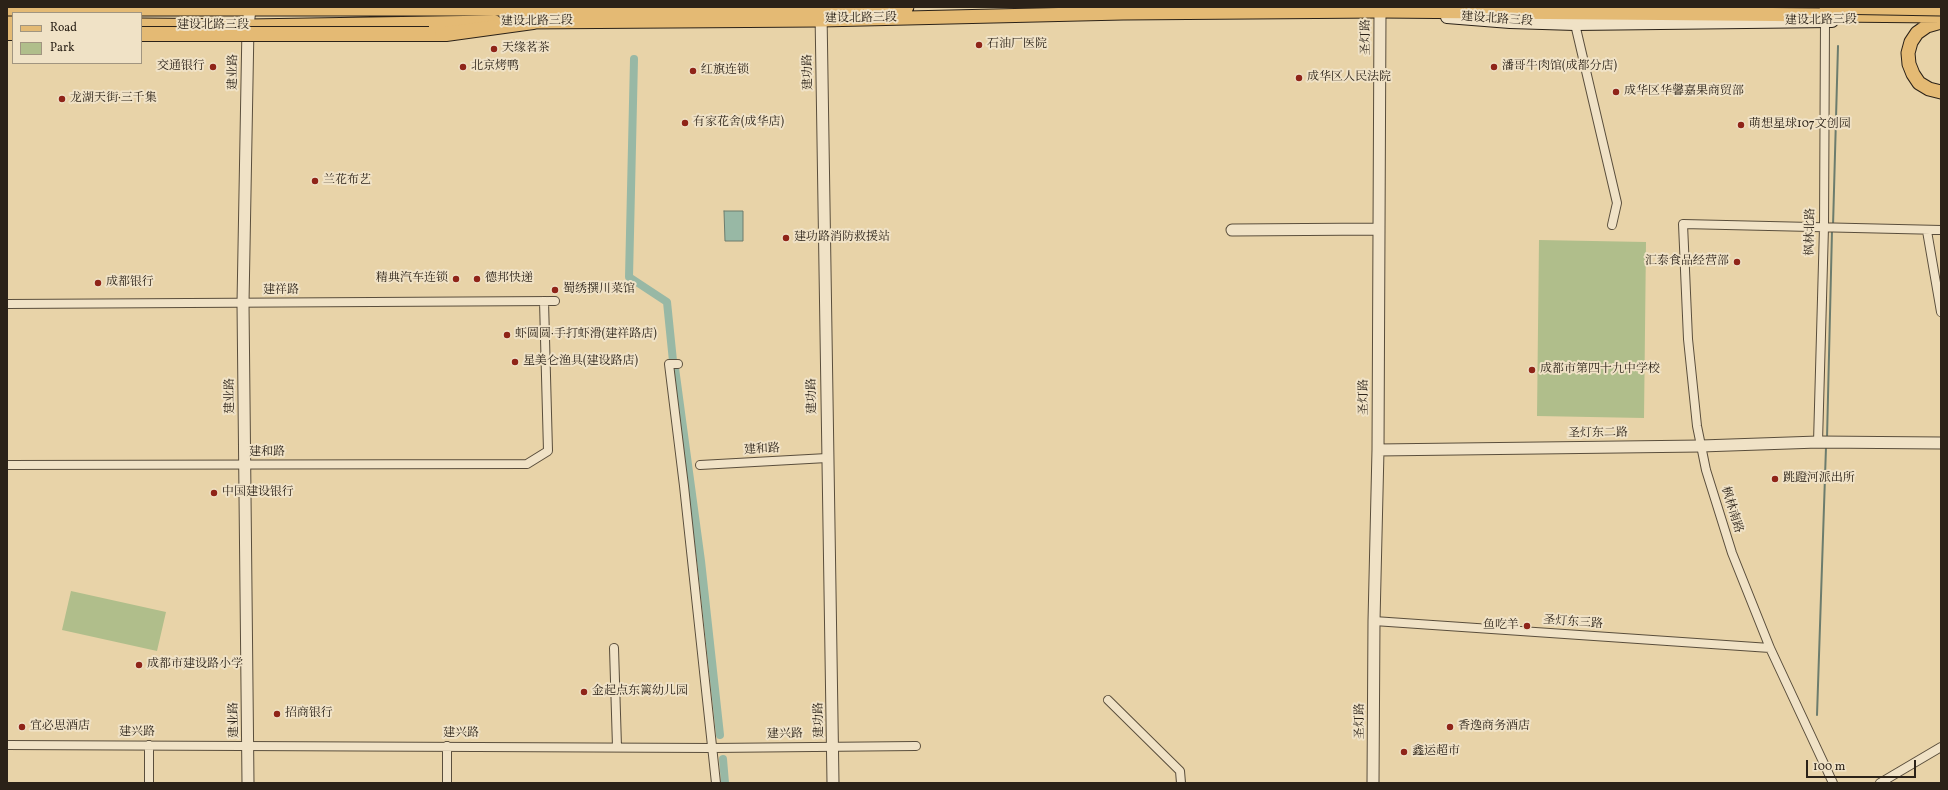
<!DOCTYPE html>
<meta charset="utf-8">
<style>
body{margin:0}
#map{position:relative;width:1948px;height:790px;overflow:hidden;background:#e8d3a8;font-family:Vollkorn,serif}
canvas{display:block}
.frame{position:absolute;inset:0;border:8px solid #2b2218;pointer-events:none}
.legend{position:absolute;left:12px;top:12px;width:130px;height:52px;box-sizing:border-box;background:#f0e2c6;border:1px solid #a19580;margin:0;padding:5px 7px;list-style:none;font-size:12px;color:#2b2218}
.legend li{display:flex;align-items:center;gap:8px;height:20px}
.legend b{width:20px;border:1px solid #a19580}
.scale{position:absolute;left:1806px;top:760px;width:110px;height:18px;box-sizing:border-box;border:2px solid #2b2218;border-top:0;padding-left:5px;font-size:12px;line-height:14px;white-space:nowrap;color:#2b2218;-webkit-text-stroke:3px #f0e2c6;paint-order:stroke}
</style>
<div id="map">
<canvas width="1948" height="790"></canvas>
<div class="frame"></div>
<ul class="legend">
<li><b style="height:5px;background:#e4ba74"></b>Road</li>
<li><b style="height:11px;background:#b0be8b"></b>Park</li>
</ul>
<div class="scale">100 m</div>
</div>
<script>
const g = document.querySelector('canvas').getContext('2d');
g.lineJoin = 'round';
function paint(path, color) {
  g.fillStyle = color;
  g.fill(path, 'evenodd');
}
function toPath(rows) {
  const path = new Path2D();
  for (const r of rows) {
    path.moveTo(r[0], r[1]);
    for (let i = 2; i < r.length; i += 2) path.lineTo(r[i], r[i + 1]);
  }
  return path;
}
function stroke(path, color, width, dash) {
  g.strokeStyle = color;
  g.lineWidth = width;
  g.lineCap = dash ? 'butt' : 'round';
  g.setLineDash(dash || []);
  g.stroke(path);
}
function label(font, color, halo, rows, align = 'center') {
  g.font = font + ' Vollkorn,"Noto Serif SC",serif';
  g.lineWidth = 4;
  g.setLineDash([]);
  g.textBaseline = 'middle';
  g.strokeStyle = halo;
  g.fillStyle = color;
  for (const [text, x, y, turn = 0] of rows) {
    g.save();
    g.translate(x, y);
    g.rotate((+turn || 0) * Math.PI / 180);
    g.textAlign = isNaN(turn) ? turn : align;
    if (halo) g.strokeText(text, 0, 0);
    g.fillText(text, 0, 0);
    g.restore();
  }
}
paint(toPath([
 [1539,240,1646,242,1644,418,1537,416],
 [71,591,166,612,157,651,62,630]
]), '#b0be8b');
const water = toPath([
 [724,211,743,211,743,241,725,241,724,211]
]);
paint(water, '#98b8a5');
stroke(water, '#6c7c6d', 1);
stroke(toPath([
 [1833,226,1838,46],
 [1827,438,1832,231],
 [1817,715,1826,447]
]), '#6c7c6d', 2);
stroke(toPath([
 [634,59,629,277,667,302,673,361],
 [675,368,701,561,720,735],
 [723,759,725,783]
]), '#98b8a5', 8);
const minor = toPath([
 [1575,24,1617,203,1612,225],
 [1927,231,1941,312],
 [7,304,555,301],
 [678,364,669,364,684,486,716,783],
 [1818,442,1824,227,1825,21],
 [7,465,527,464,548,451,544,301],
 [700,465,827,458],
 [1374,621,1770,648],
 [614,648,617,747],
 [1108,700,1180,771,1181,783],
 [7,745,712,748,916,746],
 [149,745,149,783],
 [447,783,447,746],
 [1833,783,1770,648,1732,553,1706,470,1697,426,1688,339,1683,224,1941,230],
 [1880,783,1941,747]
]);
const tertiary = toPath([
 [821,12,833,783],
 [1232,230,1379,229],
 [1378,450,1701,446,1818,442,1941,443],
 [248,783,243,303,248,26,250,9],
 [1373,783,1374,621,1378,450,1380,11,1381,7]
]);
const secondary = toPath([
 [1447,17,1510,22,1575,24,1832,21]
]);
const primary = toPath([
 [7,9,821,9,907,7],
 [523,22,821,20,1123,13,1380,11,1941,16],
 [1941,22,1927,26,1917,33,1911,42,1908,53,1909,64,1913,74,1919,83,1929,89,1941,92],
 [7,23,13,23],
 [141,25,248,26,495,22]
]);
const trunk = toPath([
 [7,33,13,33],
 [429,34,446,34,533,22]
]);
stroke(minor, '#5a4e3c', 10);
stroke(tertiary, '#5a4e3c', 13);
stroke(secondary, '#2b2218', 14);
stroke(primary, '#2b2218', 15);
stroke(trunk, '#2b2218', 16);
stroke(minor, '#f0e2c6', 8);
stroke(tertiary, '#f0e2c6', 11);
stroke(secondary, '#f0e2c6', 12);
stroke(primary, '#e4ba74', 13);
stroke(trunk, '#e4ba74', 14);
const primaryBridge = toPath([
 [1826,7,1941,9]
]);
const trunkBridge = toPath([
 [141,34,429,34]
]);
stroke(primaryBridge, '#2b2218', 15, []);
stroke(trunkBridge, '#2b2218', 16, []);
stroke(primaryBridge, '#e4ba74', 13);
stroke(trunkBridge, '#e4ba74', 14);
for (const [x, y, r, color] of [
 [979,45,4,"#8f2418"],
 [494,49,4,"#8f2418"],
 [213,67,4,"#8f2418"],
 [463,67,4,"#8f2418"],
 [1494,67,4,"#8f2418"],
 [693,71,4,"#8f2418"],
 [1299,78,4,"#8f2418"],
 [1616,92,4,"#8f2418"],
 [62,99,4,"#8f2418"],
 [685,123,4,"#8f2418"],
 [1741,125,4,"#8f2418"],
 [315,181,4,"#8f2418"],
 [786,238,4,"#8f2418"],
 [1737,262,4,"#8f2418"],
 [456,279,4,"#8f2418"],
 [477,279,4,"#8f2418"],
 [98,283,4,"#8f2418"],
 [555,290,4,"#8f2418"],
 [507,335,4,"#8f2418"],
 [515,362,4,"#8f2418"],
 [1532,370,4,"#8f2418"],
 [1775,479,4,"#8f2418"],
 [214,493,4,"#8f2418"],
 [1527,626,4,"#8f2418"],
 [139,665,4,"#8f2418"],
 [584,692,4,"#8f2418"],
 [277,714,4,"#8f2418"],
 [22,727,4,"#8f2418"],
 [1450,727,4,"#8f2418"],
 [1404,752,4,"#8f2418"]
]) {
  const dot = new Path2D();
  dot.arc(x, y, r, 0, 2 * Math.PI);
  g.fillStyle = color;
  g.fill(dot);
  stroke(dot, '#f0e2c6', 1.5);
}
label('12px', '#2b2218', '#f0e2c6', [
 ["建设北路三段",861,19,-1],
 ["建设北路三段",1497,20,4],
 ["建设北路三段",1821,21,-1],
 ["建设北路三段",537,22,-1],
 ["建设北路三段",213,26],
 ["圣灯路",1367,37,-90],
 ["建业路",234,72,-89],
 ["建功路",809,72,-91],
 ["枫林北路",1811,232,-89],
 ["建祥路",281,291],
 ["建业路",231,396,-90],
 ["建功路",813,396,-91],
 ["圣灯路",1365,397,-90],
 ["圣灯东二路",1598,434,-1],
 ["建和路",762,450,-3],
 ["建和路",267,453],
 ["枫林南路",1731,510,73],
 ["圣灯东三路",1573,623,4],
 ["建业路",235,720,-91],
 ["建功路",820,720,-91],
 ["圣灯路",1361,721,-90],
 ["建兴路",137,733],
 ["建兴路",461,734],
 ["建兴路",785,735,-1]
]);
label('12px', '#2b2218', '#f0e2c6', [
 ["石油厂医院",987,45],
 ["天缘茗茶",502,49],
 ["交通银行",205,67,"right"],
 ["北京烤鸭",471,67],
 ["潘哥牛肉馆(成都分店)",1502,67],
 ["红旗连锁",701,71],
 ["成华区人民法院",1307,78],
 ["成华区华馨嘉果商贸部",1624,92],
 ["龙湖天街·三千集",70,99],
 ["有家花舍(成华店)",693,123],
 ["萌想星球107文创园",1749,125],
 ["兰花布艺",323,181],
 ["建功路消防救援站",794,238],
 ["汇泰食品经营部",1729,262,"right"],
 ["精典汽车连锁",448,279,"right"],
 ["德邦快递",485,279],
 ["成都银行",106,283],
 ["蜀绣撰川菜馆",563,290],
 ["虾圆圆·手打虾滑(建祥路店)",515,335],
 ["星美仑渔具(建设路店)",523,362],
 ["成都市第四十九中学校",1540,370],
 ["跳蹬河派出所",1783,479],
 ["中国建设银行",222,493],
 ["鱼吃羊",1519,626,"right"],
 ["成都市建设路小学",147,665],
 ["金起点东篱幼儿园",592,692],
 ["招商银行",285,714],
 ["宜必思酒店",30,727],
 ["香逸商务酒店",1458,727],
 ["鑫运超市",1412,752]
], 'left');
</script>
